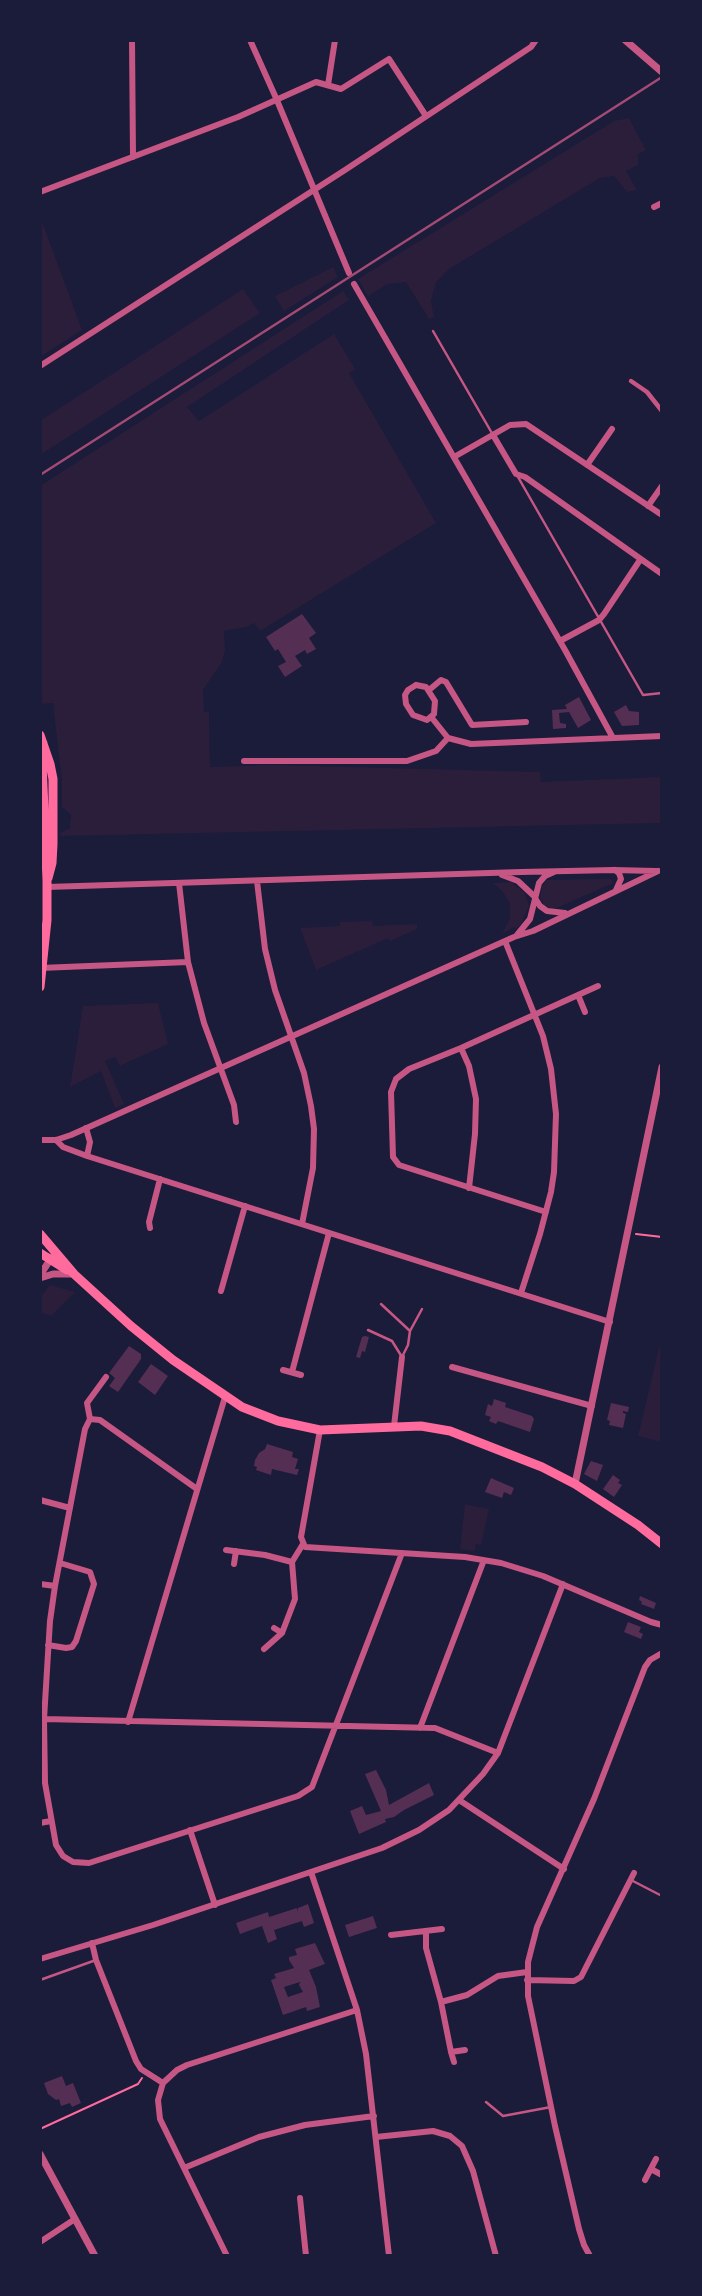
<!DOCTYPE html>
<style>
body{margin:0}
#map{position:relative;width:702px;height:2296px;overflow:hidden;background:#1b1b3a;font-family:"Space Grotesk",sans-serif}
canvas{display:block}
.frame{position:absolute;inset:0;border:42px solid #1b1b3a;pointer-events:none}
</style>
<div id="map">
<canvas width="702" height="2296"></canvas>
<div class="frame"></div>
</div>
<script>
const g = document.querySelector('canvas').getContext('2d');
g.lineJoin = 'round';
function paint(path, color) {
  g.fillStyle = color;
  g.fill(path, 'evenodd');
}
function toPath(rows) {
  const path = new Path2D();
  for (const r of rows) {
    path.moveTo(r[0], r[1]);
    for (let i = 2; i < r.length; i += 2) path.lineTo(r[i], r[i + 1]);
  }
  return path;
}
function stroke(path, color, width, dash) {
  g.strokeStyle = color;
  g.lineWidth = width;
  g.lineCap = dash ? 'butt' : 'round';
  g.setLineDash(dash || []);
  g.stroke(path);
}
paint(toPath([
 [629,118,646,150,638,154,638,165,626,171,637,190,627,192,614,176,600,178,449,269,436,282,431,301,434,317,429,319,406,282,388,284,368,296,358,279,614,121],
 [40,216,82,330,40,357],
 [333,267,338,277,284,311,275,296],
 [243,289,260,313,40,455,40,421],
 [343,291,349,300,187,407,199,421,334,334,355,369,349,373,436,523,260,631,254,623,246,627,224,631,225,650,222,662,203,690,204,712,209,712,210,767,272,765,540,772,541,782,662,777,662,823,60,836,60,833,70,828,71,815,62,807,62,782,53,703,40,704,40,486],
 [610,879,613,882,611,884,552,910,544,905,540,897,542,886,547,880],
 [511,882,525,893,529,906,521,924,516,929,514,927,502,934,510,918,510,904,503,892,493,883],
 [372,921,373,926,417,924,417,929,390,941,388,938,316,970,300,928,339,926,340,922],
 [158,1003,168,1044,120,1066,115,1057,105,1061,124,1104,115,1108,101,1071,70,1087,83,1006],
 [50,1285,75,1292,51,1316,40,1312,40,1298],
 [662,1336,662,1442,638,1436],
 [465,1504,489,1509,481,1545,476,1544,475,1551,460,1549]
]), '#2a1e3b');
paint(toPath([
 [302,614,316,633,309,638,316,649,307,654,305,650,295,656,302,666,285,677,278,666,286,662,278,649,275,651,266,637],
 [579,697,591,720,578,728,569,712,559,713,560,723,566,724,566,728,553,729,552,710,567,709,565,705],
 [626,705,629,711,639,712,639,725,622,726,614,712],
 [365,1336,369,1337,365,1352,362,1351,360,1358,356,1357,362,1337],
 [129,1346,141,1354,141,1359,118,1392,109,1386,115,1378,109,1373],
 [151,1364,168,1376,155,1395,138,1382],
 [494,1399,506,1403,505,1407,532,1416,534,1419,530,1432,498,1421,496,1424,489,1421,491,1417,485,1415,488,1404,492,1406],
 [611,1403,629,1407,628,1412,623,1411,623,1413,626,1414,623,1428,609,1425,610,1421,607,1420],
 [267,1444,293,1452,292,1457,298,1459,295,1469,299,1469,297,1475,272,1469,271,1475,256,1470,257,1467,254,1466,255,1460,259,1453,265,1449],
 [591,1461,603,1465,597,1481,584,1474],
 [613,1475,620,1480,618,1483,622,1485,614,1497,603,1489],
 [491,1478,514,1488,511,1495,504,1492,502,1498,485,1492],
 [640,1596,656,1603,654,1609,641,1604,642,1602,639,1600],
 [628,1622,641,1627,639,1632,643,1634,641,1639,624,1632],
 [376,1770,386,1790,389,1805,429,1783,434,1795,404,1810,394,1817,385,1819,386,1822,359,1834,350,1811,362,1806,366,1815,381,1811,365,1774],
 [308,1904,314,1923,304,1927,302,1921,274,1930,277,1939,268,1943,262,1926,240,1934,236,1923,268,1912,269,1917,297,1908,298,1912,298,1908],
 [373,1916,377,1928,349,1937,345,1925],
 [315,1943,325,1964,309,1970,316,1987,320,2007,307,2011,306,2007,283,2015,271,1980,276,1978,274,1974,294,1968,289,1960,289,1957,297,1955,295,1949],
 [300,1982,299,1985,303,1992,288,1997,284,1987],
 [62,2076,66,2086,73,2083,81,2103,72,2107,70,2103,61,2106,59,2099,56,2100,48,2094,44,2083]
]), '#542f53');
stroke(toPath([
 [636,1234,662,1237],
 [40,2129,138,2084,142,2078]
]), '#ff6b9d', 2);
stroke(toPath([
 [433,331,493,435],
 [518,477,643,695,662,693],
 [381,1304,410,1331],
 [368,1330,392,1341,402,1357],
 [402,1357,408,1345,410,1331,422,1309],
 [631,1880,662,1896],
 [40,1980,96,1960],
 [486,2102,503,2116,551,2107],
 [40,2108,40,2118]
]), '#c65784', 2.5);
stroke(toPath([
 [631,381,647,392,662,411]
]), '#c65784', 4.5);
stroke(toPath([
 [132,40,133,157],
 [250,40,276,98,349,273],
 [328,85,335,40],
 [40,192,238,117,316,82,341,89,389,59,426,116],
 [654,207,662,203],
 [354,284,565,650,613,738],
 [40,366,345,170,531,47,536,40],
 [493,435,516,474,525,477,662,574],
 [454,457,510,425,526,424,662,515],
 [587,465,612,429],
 [648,506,662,486],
 [560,641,599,620,604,614,640,560],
 [416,685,426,687,435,701,434,714,427,720,413,715,406,704,405,695,408,690,416,685],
 [429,690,441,680,446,682,472,725,526,722],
 [432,718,448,738],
 [244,761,407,761,436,751,448,738,471,744,662,736],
 [615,870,619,873,621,879,616,890],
 [502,875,518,881,535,897],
 [257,881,265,949,275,990,304,1073,311,1106,314,1129,313,1168,302,1224],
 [179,883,188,962,204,1023,234,1105,236,1122],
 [47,887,521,872,613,870,656,871],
 [535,898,540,906,547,911,565,913],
 [517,935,530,919,539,883,545,876,554,872],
 [505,941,543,1036,551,1069,556,1114,554,1172,551,1192,540,1234,521,1293],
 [40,968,188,962],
 [585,1012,578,995,598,986],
 [461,1048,469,1066,476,1099,475,1134,469,1188],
 [86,1128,90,1142,87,1156],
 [40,1140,56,1140,71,1135,514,937,533,931,658,871],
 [56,1140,63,1147,87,1156,610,1322],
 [546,1212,399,1165,393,1157,391,1092,396,1079,409,1069,461,1048,578,995],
 [150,1228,149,1222,160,1179],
 [221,1291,245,1206],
 [452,1367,592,1406],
 [283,1370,301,1375],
 [292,1372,329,1233],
 [90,1419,87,1403,106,1377],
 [394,1426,402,1357],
 [320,1430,301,1537,305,1547,465,1557,501,1563,543,1576,651,1622,662,1625],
 [197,1489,100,1420,90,1419,85,1429,55,1586,50,1621,44,1719,45,1783,56,1845,63,1856,73,1862,89,1863,298,1796,312,1787,402,1553],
 [40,1500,70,1508],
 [226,1550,265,1555,292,1562,295,1599,282,1633],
 [292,1562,303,1544],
 [234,1564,236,1551],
 [40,1584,55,1586],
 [48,1645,66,1648,72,1647,76,1641,94,1584,90,1572,60,1563],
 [264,1649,282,1633,274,1628],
 [44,1719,435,1728,498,1753],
 [128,1722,225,1397],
 [420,1728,484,1560],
 [459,1800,564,1869],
 [40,1823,51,1821],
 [190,1830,215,1905],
 [311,1872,357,2010,366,2054,389,2256],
 [426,1931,426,1948,441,2002,451,2052],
 [391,1935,442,1929],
 [92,1943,96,1960,136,2061,141,2069,163,2083],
 [40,1959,153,1925,382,1848,419,1830,449,1810,483,1774,498,1753,563,1584],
 [527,1980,574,1981,581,1977,634,1873],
 [441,2002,467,1995,498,1976,527,1972],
 [454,2062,451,2052,465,2050],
 [376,2137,433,2131,450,2136,462,2146,473,2171,496,2256],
 [184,2168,259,2137,305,2125,374,2116],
 [651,2169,662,2175],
 [645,2180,656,2159],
 [300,2198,306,2256],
 [40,2242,75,2219],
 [227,2256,160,2119,158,2100,163,2083,177,2070,187,2065,357,2010],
 [590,2256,584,2245,579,2229,555,2126,528,1996,528,1962,537,1927,594,1799,645,1667,650,1660,662,1653]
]), '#c65784', 6);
stroke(toPath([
 [625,40,662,72],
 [40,1275,52,1257],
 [40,1278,53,1274,70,1274],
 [575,1484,662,1067],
 [40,2154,95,2256]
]), '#c65784', 7);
stroke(toPath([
 [40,735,50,764,53,779,53,844,52,863,48,878],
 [40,987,47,920,47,880,42,763,43,743],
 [40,1234,74,1274,131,1326,173,1360,242,1407,278,1421,320,1430,421,1426,450,1431,542,1467,575,1484,638,1525,662,1544],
 [40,1253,67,1270]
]), '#ff6b9d', 9);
stroke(toPath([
 [40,475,662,77]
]), '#a44b75', 2.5);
</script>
